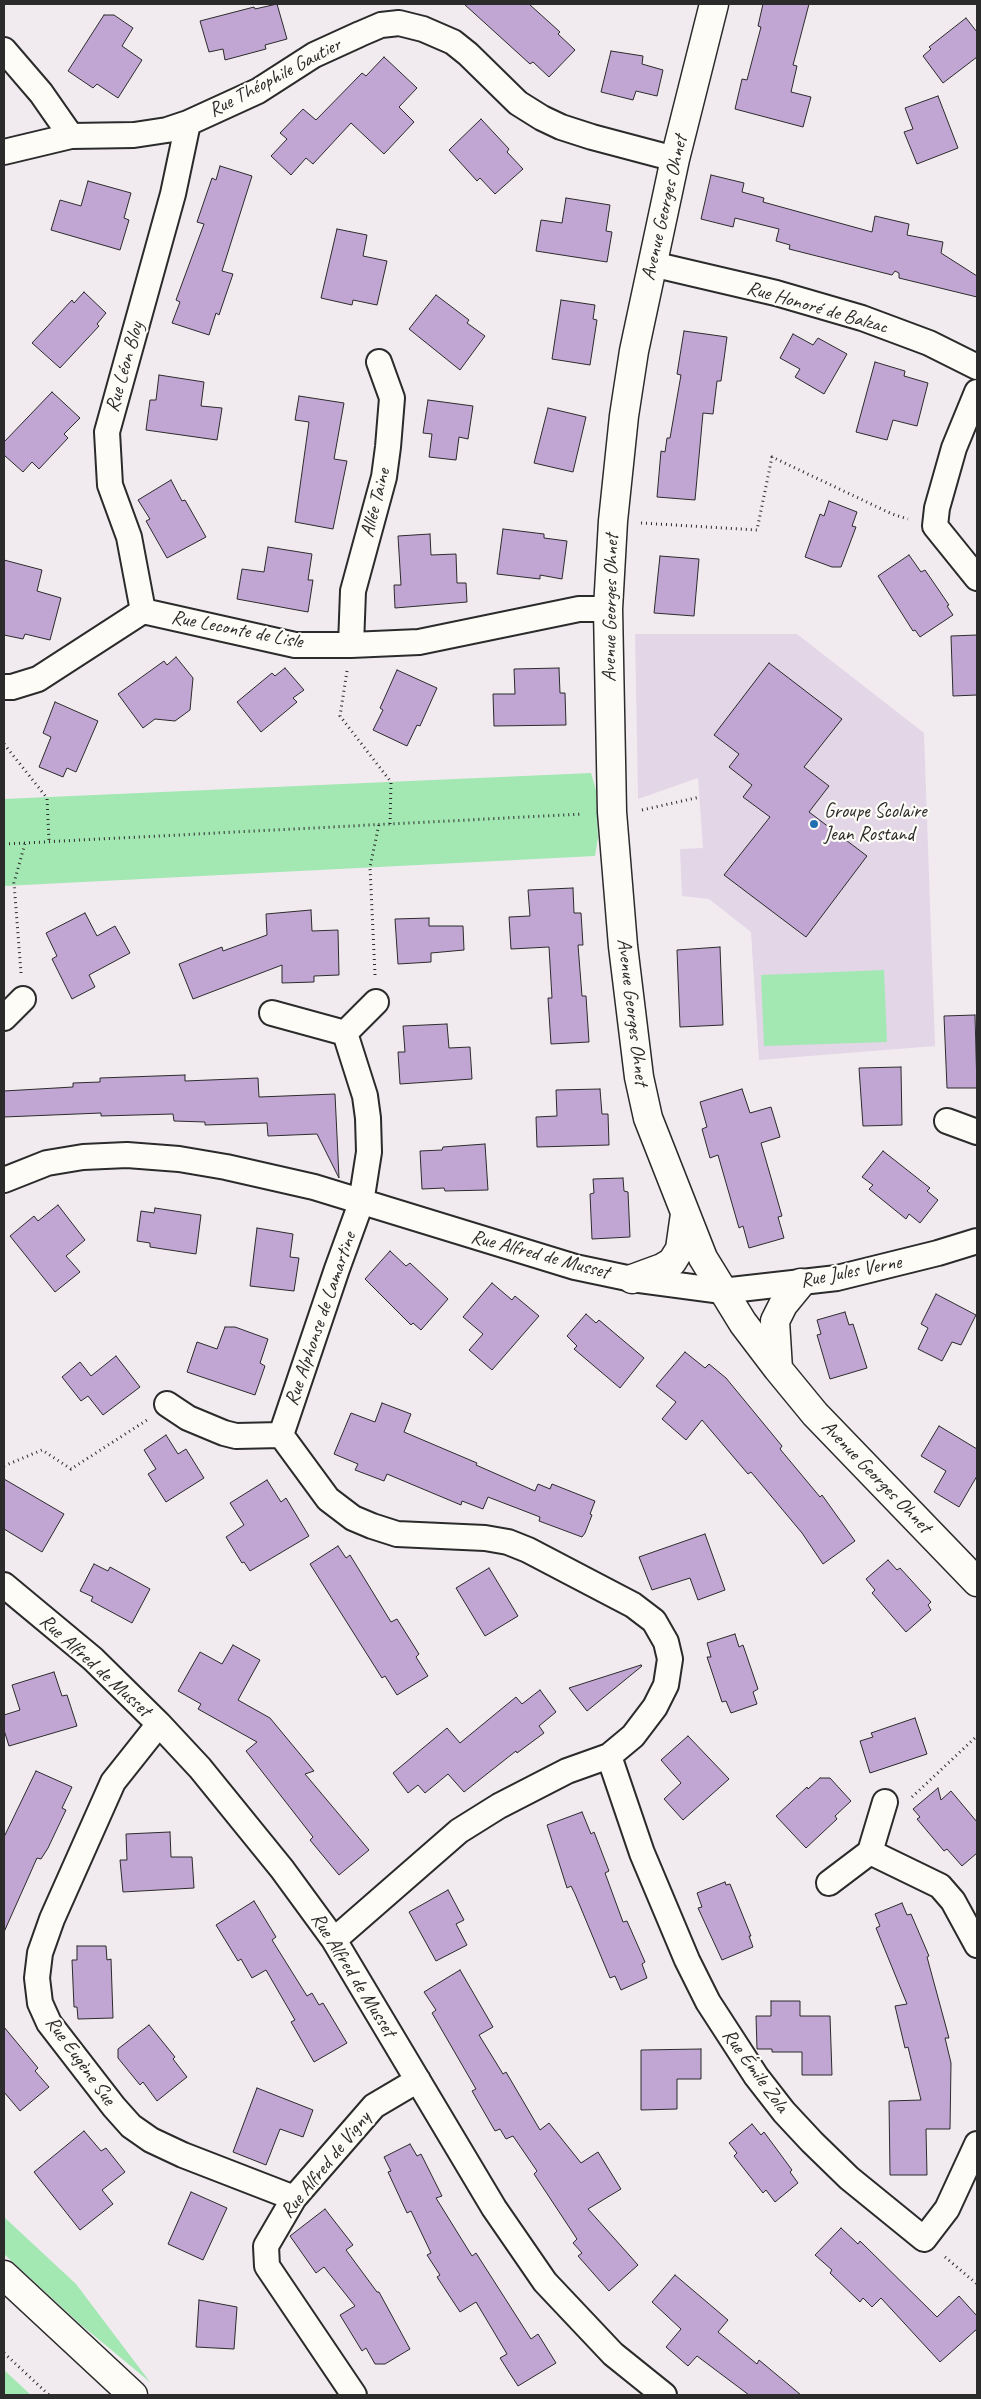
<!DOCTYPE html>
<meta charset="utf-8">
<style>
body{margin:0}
#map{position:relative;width:981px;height:2399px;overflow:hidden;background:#f1ebf0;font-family:Caveat,sans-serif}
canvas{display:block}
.frame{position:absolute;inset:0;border:5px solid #2b2b2b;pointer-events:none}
</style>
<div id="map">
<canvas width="981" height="2399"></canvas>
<div class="frame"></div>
</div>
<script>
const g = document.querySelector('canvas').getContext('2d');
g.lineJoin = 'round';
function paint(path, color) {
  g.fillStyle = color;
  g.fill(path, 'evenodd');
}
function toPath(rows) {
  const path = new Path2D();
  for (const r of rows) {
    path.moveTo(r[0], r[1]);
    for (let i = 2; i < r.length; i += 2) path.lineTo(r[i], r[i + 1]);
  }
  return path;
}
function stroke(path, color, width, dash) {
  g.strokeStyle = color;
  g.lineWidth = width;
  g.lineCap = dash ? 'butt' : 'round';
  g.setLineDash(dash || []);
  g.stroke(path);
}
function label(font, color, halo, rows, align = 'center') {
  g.font = font + ' Caveat,sans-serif';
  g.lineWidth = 4.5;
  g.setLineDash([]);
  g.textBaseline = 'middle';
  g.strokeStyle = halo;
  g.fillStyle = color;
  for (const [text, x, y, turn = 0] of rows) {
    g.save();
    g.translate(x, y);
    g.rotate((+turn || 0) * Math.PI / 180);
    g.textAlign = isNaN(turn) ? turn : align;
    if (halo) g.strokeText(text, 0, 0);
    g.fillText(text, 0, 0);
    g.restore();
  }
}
paint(toPath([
 [635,634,797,634,924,733,935,1046,759,1060,751,932,709,899,682,896,680,849,703,848,698,778,638,799]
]), '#e3d6e7');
paint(toPath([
 [591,773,596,790,598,838,595,856,4,886,4,799],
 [884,970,887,1042,764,1046,761,975],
 [4,2217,76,2284,150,2382,80,2324,4,2254],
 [4,2370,31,2395,4,2395]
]), '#a3e7b3');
const building = toPath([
 [277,4,287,39,265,45,266,49,225,60,223,49,209,52,200,21,254,7,255,9,277,4],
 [464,4,529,4,560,32,558,34,575,50,549,77,533,62,530,64,464,4],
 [763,4,809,4,793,65,797,66,791,92,811,97,803,127,735,109,742,79,747,80,761,27,758,26,763,4],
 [104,15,114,15,133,28,122,46,142,60,118,98,97,84,93,88,68,71,104,15],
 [966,18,977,32,977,57,943,83,923,56,931,49,929,47,966,18],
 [611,51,643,56,642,64,663,70,657,96,636,91,633,100,601,92,611,51],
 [384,57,417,88,399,107,414,122,384,154,351,123,313,164,306,158,291,175,271,156,287,139,280,133,303,109,316,120,362,73,366,76,384,57],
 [938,96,958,148,917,164,904,132,913,129,905,108,938,96],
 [481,119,509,149,507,152,523,169,495,194,480,178,477,181,449,150,481,119],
 [220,166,252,176,222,271,233,274,219,315,216,313,209,335,172,323,180,302,176,300,204,224,197,222,212,178,216,180,220,166],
 [711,175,744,183,742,192,764,198,763,202,872,232,875,216,909,224,907,235,943,242,941,253,977,276,977,297,899,278,899,273,895,271,892,275,789,249,790,245,776,241,779,229,735,218,733,227,701,219,711,175],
 [88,181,131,193,124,218,129,220,120,250,51,230,60,200,81,206,88,181],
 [566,198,610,205,606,231,612,232,607,262,536,251,541,220,562,223,566,198],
 [337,229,367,235,363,256,387,261,377,305,353,300,352,305,321,298,337,229],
 [84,292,106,313,97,324,99,326,60,368,32,343,72,300,74,303,84,292],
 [436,295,469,320,467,323,485,336,460,370,409,329,436,295],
 [561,300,595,305,593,319,597,320,590,365,552,359,561,300],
 [684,331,727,337,721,381,717,381,713,414,703,413,695,500,657,497,661,451,665,452,667,438,670,438,681,375,677,374,684,331],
 [793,334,813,345,818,338,847,354,824,394,795,377,800,369,780,358,793,334],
 [875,362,905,371,904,376,928,383,917,426,893,420,887,440,856,432,875,362],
 [159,375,204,382,201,406,222,408,217,440,146,430,150,400,156,400,159,375],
 [52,392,80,418,64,434,68,438,39,469,32,462,23,472,4,455,4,442,52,392],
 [299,396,344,403,334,459,347,461,333,529,295,522,309,422,295,420,299,396],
 [428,400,473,406,468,439,459,437,456,460,429,457,432,434,423,433,428,400],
 [548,408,586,417,573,472,534,463,548,408],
 [171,480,182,501,185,500,206,537,167,558,146,521,150,519,138,500,171,480],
 [829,501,857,512,852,526,856,527,841,567,832,567,805,557,820,514,824,516,829,501],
 [503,529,544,534,544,538,567,541,562,579,540,575,540,579,497,574,503,529],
 [430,534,431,555,456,554,457,583,466,583,467,602,395,608,394,585,401,585,398,536,430,534],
 [268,547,312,554,308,580,313,580,308,612,237,599,242,569,264,572,268,547],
 [909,555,921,572,925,570,949,605,947,606,953,615,920,637,915,630,913,631,878,576,909,555],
 [660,556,699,559,694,616,654,613,660,556],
 [4,560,42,570,37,591,61,598,50,640,25,634,23,639,4,635,4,560],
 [977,635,977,695,953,696,951,636,977,635],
 [176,657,193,678,190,710,175,721,155,719,143,728,118,694,164,661,167,665,176,657],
 [769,663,842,719,804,767,829,786,809,812,867,856,806,937,724,875,770,817,743,797,752,785,729,767,739,754,714,735,769,663],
 [285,668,304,690,293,698,297,702,261,732,237,702,272,673,275,676,285,668],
 [559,668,560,693,565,693,566,725,494,726,493,694,515,694,514,669,559,668],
 [397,670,437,688,420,726,417,725,407,746,373,730,383,710,380,708,397,670],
 [55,702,98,721,76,772,67,768,63,777,39,767,51,737,43,733,55,702],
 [573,888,574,913,581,913,583,945,578,945,582,996,586,996,589,1042,551,1044,548,998,552,998,549,947,511,949,509,917,530,916,528,890,573,888],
 [311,910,312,931,338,930,339,975,314,976,314,982,282,983,282,965,193,999,179,964,222,947,223,951,267,935,266,914,311,910],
 [85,913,97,936,115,926,130,953,89,975,95,987,72,999,52,959,57,956,46,933,85,913],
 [429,918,429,926,463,926,464,950,431,953,431,962,398,964,395,919,429,918],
 [720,947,723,1025,680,1027,677,950,720,947],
 [975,1015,977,1088,947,1088,944,1016,975,1015],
 [447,1024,449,1048,470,1047,472,1079,400,1084,398,1052,405,1052,403,1026,447,1024],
 [901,1067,902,1125,863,1126,859,1068,901,1067],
 [185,1075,185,1081,258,1078,259,1097,335,1094,339,1178,317,1134,268,1136,267,1123,205,1125,205,1122,174,1121,173,1114,101,1116,101,1113,4,1117,4,1091,73,1087,73,1083,100,1082,100,1078,185,1075],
 [600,1089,602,1114,608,1114,609,1145,537,1147,536,1117,557,1116,556,1090,600,1089],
 [742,1089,750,1113,771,1107,780,1137,761,1143,782,1216,778,1217,784,1238,749,1248,743,1226,739,1228,718,1155,710,1158,702,1129,707,1127,700,1102,742,1089],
 [485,1144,488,1190,445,1191,444,1188,422,1189,420,1151,442,1150,443,1147,485,1144],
 [883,1151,930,1188,927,1191,938,1200,920,1223,909,1214,906,1219,869,1189,873,1185,862,1177,883,1151],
 [623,1178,624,1191,628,1192,630,1237,592,1239,590,1194,594,1193,593,1179,623,1178],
 [58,1205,85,1240,66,1256,80,1272,55,1292,10,1236,34,1216,38,1221,58,1205],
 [155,1208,201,1215,196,1254,150,1247,150,1243,137,1241,141,1211,154,1213,155,1208],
 [257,1228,293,1234,290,1257,299,1258,294,1291,250,1286,257,1228],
 [390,1251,406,1266,410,1263,448,1299,421,1330,413,1323,411,1325,365,1279,390,1251],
 [492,1283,512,1300,515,1296,539,1316,492,1370,469,1350,483,1334,463,1317,492,1283],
 [936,1294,976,1315,961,1345,952,1342,942,1361,918,1349,928,1328,921,1324,936,1294],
 [845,1312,849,1325,853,1324,867,1368,830,1379,817,1335,821,1334,817,1320,845,1312],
 [586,1314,596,1323,599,1320,644,1358,620,1388,574,1349,577,1346,567,1336,586,1314],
 [225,1327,235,1327,268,1339,260,1363,265,1366,255,1395,187,1372,197,1342,217,1349,225,1327],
 [685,1352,705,1368,709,1364,726,1378,782,1446,780,1449,820,1497,822,1495,855,1541,823,1564,802,1533,751,1472,748,1474,702,1420,686,1440,662,1419,676,1402,656,1386,685,1352],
 [116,1356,140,1387,103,1415,88,1396,81,1401,62,1377,80,1362,91,1376,116,1356],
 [382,1403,411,1414,404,1432,477,1463,476,1465,535,1491,538,1484,550,1489,552,1484,595,1501,590,1514,592,1515,585,1533,582,1537,539,1521,540,1517,488,1497,483,1509,462,1501,461,1505,387,1474,384,1481,355,1470,358,1464,334,1454,351,1413,375,1422,382,1403],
 [939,1426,977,1449,977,1476,959,1507,934,1492,946,1471,921,1456,939,1426],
 [166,1435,178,1454,186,1449,204,1478,166,1502,148,1474,156,1469,144,1450,166,1435],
 [4,1479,64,1514,42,1552,4,1529,4,1479],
 [267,1480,281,1502,286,1498,309,1536,250,1571,244,1562,242,1563,226,1537,244,1525,230,1503,267,1480],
 [705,1534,725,1590,698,1600,690,1578,652,1590,639,1557,705,1534],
 [338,1546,346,1558,350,1555,391,1622,397,1619,419,1654,416,1657,428,1676,397,1695,385,1676,382,1678,310,1564,338,1546],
 [888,1560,897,1570,900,1568,931,1602,928,1605,931,1610,906,1632,872,1593,875,1590,866,1579,888,1560],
 [94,1564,108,1571,110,1567,150,1589,132,1623,91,1601,93,1597,80,1591,94,1564],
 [489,1568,518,1616,485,1636,456,1588,489,1568],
 [735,1634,739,1647,743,1645,758,1689,753,1692,757,1704,731,1713,726,1701,722,1702,707,1657,711,1657,707,1643,735,1634],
 [233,1645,260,1660,238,1700,270,1718,314,1771,305,1774,369,1850,339,1875,310,1840,313,1837,246,1751,257,1742,198,1709,201,1704,178,1691,200,1652,222,1664,233,1645],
 [641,1665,642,1666,587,1711,569,1688,641,1665],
 [54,1672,62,1696,67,1695,77,1726,9,1746,4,1730,4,1715,20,1710,12,1685,54,1672],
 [540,1690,556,1712,539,1726,544,1733,517,1753,516,1751,464,1792,448,1774,425,1793,418,1785,408,1793,393,1773,447,1728,460,1743,516,1697,522,1704,540,1690],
 [915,1718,927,1754,870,1773,860,1741,873,1737,871,1733,915,1718],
 [688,1736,729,1779,683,1820,664,1799,681,1783,661,1760,688,1736],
 [36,1771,72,1787,62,1808,66,1810,48,1848,41,1859,37,1858,4,1932,4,1837,36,1771],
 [820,1778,830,1778,851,1801,835,1816,837,1819,806,1848,776,1816,807,1787,808,1789,820,1778],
 [938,1788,941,1800,951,1791,977,1822,977,1853,962,1866,947,1849,944,1851,917,1819,920,1817,913,1809,938,1788],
 [582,1812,591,1834,594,1832,609,1871,605,1873,623,1922,627,1921,645,1962,642,1964,647,1978,621,1990,615,1976,610,1978,575,1894,571,1886,567,1888,547,1825,582,1812],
 [170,1832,171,1857,192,1857,194,1888,123,1892,120,1860,127,1860,126,1834,170,1832],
 [725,1882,726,1885,730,1884,751,1936,749,1936,753,1947,722,1960,698,1908,702,1907,697,1893,725,1882],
 [448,1890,464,1920,456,1924,467,1945,436,1961,409,1912,448,1890],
 [254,1901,276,1937,272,1940,307,1996,312,1993,319,2005,323,2003,347,2043,314,2062,291,2022,295,2020,266,1970,252,1978,241,1959,238,1961,216,1925,254,1901],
 [902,1903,907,1915,911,1914,929,1956,927,1957,949,2038,945,2038,951,2063,950,2129,926,2129,927,2175,890,2175,889,2101,921,2100,908,2047,905,2048,895,2006,907,2004,876,1928,880,1926,875,1914,902,1903],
 [77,1946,106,1946,107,1960,111,1959,113,2018,78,2019,77,2007,74,2007,72,1960,77,1960,77,1946],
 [460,1970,493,2027,479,2035,503,2074,506,2072,540,2130,549,2123,581,2163,598,2152,621,2189,588,2209,638,2265,609,2291,578,2256,582,2253,573,2243,577,2239,534,2174,537,2171,513,2136,506,2139,500,2129,495,2131,472,2091,476,2089,432,2013,436,2010,424,1992,460,1970],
 [771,2001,800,2001,800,2016,830,2016,832,2075,802,2075,802,2052,772,2052,772,2049,757,2049,756,2016,771,2016,771,2001],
 [149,2025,175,2057,173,2059,187,2077,157,2101,143,2082,140,2085,118,2058,118,2049,149,2025],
 [4,2027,38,2068,35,2071,49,2087,20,2111,4,2092,4,2027],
 [701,2049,701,2079,677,2079,677,2109,641,2110,641,2050,701,2049],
 [257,2088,313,2110,303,2137,280,2129,266,2165,233,2152,257,2088],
 [752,2124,761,2135,764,2132,792,2170,790,2172,798,2183,775,2202,766,2190,763,2193,734,2156,737,2153,729,2143,752,2124],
 [84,2131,101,2151,106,2148,125,2172,102,2190,113,2204,80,2230,34,2172,84,2131],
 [410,2144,417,2156,421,2154,442,2196,436,2198,472,2256,476,2253,531,2339,538,2334,556,2363,518,2386,500,2358,507,2354,476,2302,460,2312,437,2277,440,2275,427,2255,431,2253,411,2211,407,2213,388,2172,391,2171,384,2157,410,2144],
 [191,2192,227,2208,203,2260,168,2244,191,2192],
 [325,2209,353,2245,346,2250,377,2292,379,2292,410,2349,385,2364,375,2364,366,2348,362,2351,340,2315,355,2306,324,2267,316,2273,290,2236,325,2209],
 [841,2228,858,2244,860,2241,937,2317,959,2296,977,2316,977,2329,940,2362,881,2298,872,2307,863,2298,860,2302,830,2273,832,2270,815,2255,841,2228],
 [675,2275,728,2320,718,2332,757,2364,759,2360,801,2395,749,2395,697,2356,688,2366,666,2347,681,2329,652,2302,675,2275],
 [199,2300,237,2307,234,2349,196,2347,199,2300]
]);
paint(building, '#c1a6d3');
stroke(building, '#2b2b2b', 1);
const minor = toPath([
 [4,50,41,93,71,136],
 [4,152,71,136,134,135,167,130,188,123,258,91,314,55,360,34,381,25,399,23,423,29,453,42,468,54,518,103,542,118,561,127,592,137,675,159],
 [652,264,776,293,862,318,929,343,977,367],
 [977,392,954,448,937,508,935,526,977,578],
 [143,611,129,537,110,485,107,432,173,194,188,123],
 [351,645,353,591,384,477,388,447,392,398,379,362],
 [4,687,12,687,38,679,143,611,295,645,351,645,419,642,579,609,608,609],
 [272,1013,345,1033,376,1002],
 [4,1018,23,999],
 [947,1121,977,1132],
 [4,1180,47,1163,83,1157,127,1155,179,1159,226,1167,314,1187,575,1267,632,1279,722,1291,837,1278,938,1253,977,1241],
 [167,1404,188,1418,224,1433,236,1436,281,1435,328,1499,353,1518,372,1526,397,1534,485,1538,508,1542,528,1550,633,1605,654,1621,666,1642,670,1659,666,1685,655,1707,633,1736,609,1756,567,1771,499,1806,459,1831,334,1940],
 [281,1435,337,1269,361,1203,369,1152,368,1118,365,1096,345,1033],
 [4,1585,93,1659,159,1724,200,1768,282,1869,334,1940,494,2208,545,2282,613,2354,664,2395],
 [159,1724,113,1782,52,1919,40,1953,37,1978,40,2003,49,2023,114,2107,131,2126,151,2140,183,2155,294,2198],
 [609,1756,642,1853,687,1960,708,2002,756,2076,784,2112,812,2142,849,2178,924,2239,947,2209,977,2144],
 [870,1852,940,1886,953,1901,977,1945],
 [829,1883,870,1852,885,1802],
 [354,2395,267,2266,266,2246,294,2198,374,2106,418,2080]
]);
const tertiary = toPath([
 [714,4,675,159,634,351,624,416,613,521,608,609,612,812,623,946,639,1077,648,1118,703,1258,743,1323,778,1369,815,1414,977,1582],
 [632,1279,662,1268,672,1262,680,1249,685,1214],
 [778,1369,775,1321,783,1305,801,1283],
 [4,2275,133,2395]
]);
stroke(minor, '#2b2b2b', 28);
stroke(tertiary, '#2b2b2b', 31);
stroke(toPath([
 [641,523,757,530,772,457,892,514,908,519],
 [347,671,340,716,391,782,390,824],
 [4,744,47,798,49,841],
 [642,810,700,797],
 [4,844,583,814],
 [21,973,14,883,25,843],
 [375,975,370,867,379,824],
 [4,1466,42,1450,71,1469,147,1420],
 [912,1797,977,1736],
 [945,2257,977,2284],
 [4,2353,49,2395]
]), '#2b2b2b', 3, [1, 4]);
stroke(minor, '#fdfcf7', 24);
stroke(tertiary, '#fdfcf7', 28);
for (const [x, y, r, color] of [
 [814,824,5,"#1f6fb2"]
]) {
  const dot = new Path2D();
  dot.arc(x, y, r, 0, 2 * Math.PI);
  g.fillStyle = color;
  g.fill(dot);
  stroke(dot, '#fdfcf7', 2);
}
label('20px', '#2b2b2b', '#fdfcf7', [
 ["Rue Théophile Gautier",275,78,-28],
 ["Avenue Georges Ohnet",665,208,-77],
 ["Rue Honoré de Balzac",817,308,16],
 ["Rue Léon Bloy",125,367,-74],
 ["Allée Taine",376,503,-76],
 ["Avenue Georges Ohnet",611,608,-89],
 ["Rue Leconte de Lisle",237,630,11],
 ["Avenue Georges Ohnet",632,1012,83],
 ["Rue Alfred de Musset",540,1255,15],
 ["Rue Jules Verne",851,1272,-11],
 ["Rue Alphonse de Lamartine",321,1319,-71],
 ["Avenue Georges Ohnet",876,1477,46],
 ["Rue Alfred de Musset",95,1666,42],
 ["Rue Alfred de Musset",353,1975,58],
 ["Rue Eugène Sue",80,2061,54],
 ["Rue Émile Zola",755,2071,54],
 ["Rue Alfred de Vigny",326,2165,-51]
]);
label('20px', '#2b2b2b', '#fdfcf7', [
 ["Groupe Scolaire",824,812],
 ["Jean Rostand",824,835]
], 'left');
</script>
